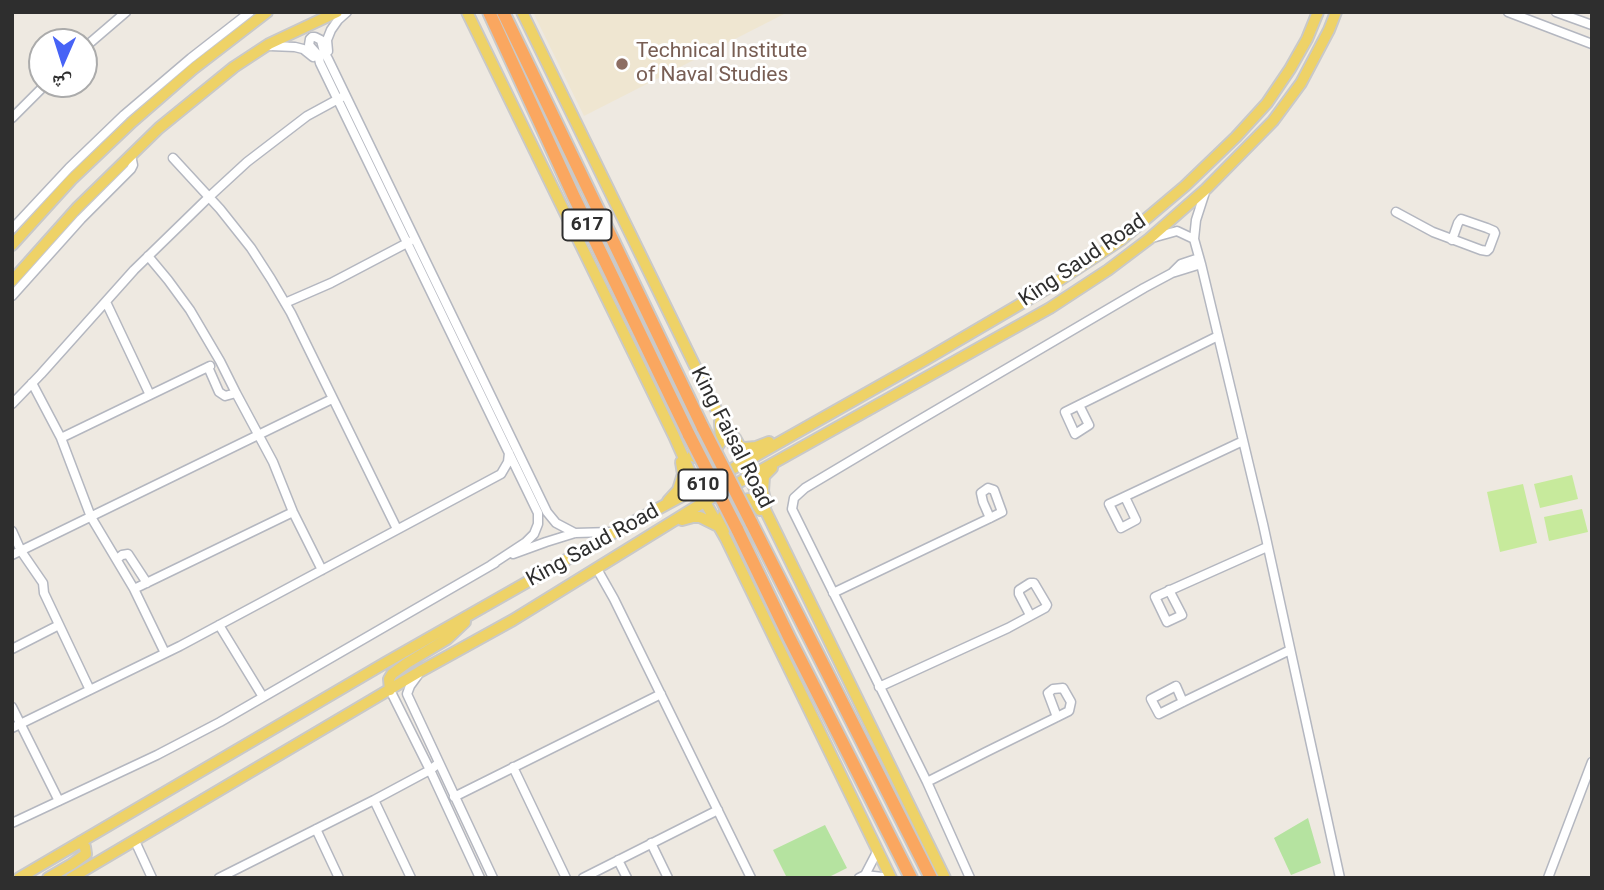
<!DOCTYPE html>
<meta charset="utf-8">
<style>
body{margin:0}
#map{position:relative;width:1604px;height:890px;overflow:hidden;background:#eee9e1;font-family:Roboto,"Noto Naskh Arabic",sans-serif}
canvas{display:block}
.frame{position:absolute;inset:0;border:14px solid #2e2e2e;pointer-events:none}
.north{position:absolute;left:28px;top:28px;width:70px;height:70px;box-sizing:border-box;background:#fff;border:2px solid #ababab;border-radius:50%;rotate:183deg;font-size:19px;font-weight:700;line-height:28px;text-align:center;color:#2e2e2e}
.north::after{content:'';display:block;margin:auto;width:24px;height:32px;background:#4763f6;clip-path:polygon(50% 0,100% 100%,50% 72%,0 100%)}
</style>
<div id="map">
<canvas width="1604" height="890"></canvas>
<div class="frame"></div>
<div class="north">ش</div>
</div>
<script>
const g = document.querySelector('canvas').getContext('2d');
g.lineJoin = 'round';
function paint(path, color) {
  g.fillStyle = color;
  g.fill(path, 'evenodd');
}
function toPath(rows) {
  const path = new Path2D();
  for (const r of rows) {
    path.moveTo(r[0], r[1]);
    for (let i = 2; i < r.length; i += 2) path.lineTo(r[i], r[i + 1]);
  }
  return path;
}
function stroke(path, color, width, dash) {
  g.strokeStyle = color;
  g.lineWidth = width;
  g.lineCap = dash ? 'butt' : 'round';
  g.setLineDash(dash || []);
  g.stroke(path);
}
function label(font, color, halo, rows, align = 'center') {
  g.font = font + ' Roboto,sans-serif';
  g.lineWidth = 6;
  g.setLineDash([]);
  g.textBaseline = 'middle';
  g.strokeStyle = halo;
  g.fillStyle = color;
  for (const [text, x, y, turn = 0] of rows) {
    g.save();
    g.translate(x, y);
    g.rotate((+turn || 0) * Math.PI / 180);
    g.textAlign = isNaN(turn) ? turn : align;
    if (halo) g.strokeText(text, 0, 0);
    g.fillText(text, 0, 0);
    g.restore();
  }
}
paint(toPath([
 [533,12,788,12,584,116]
]), '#efe6d1');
paint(toPath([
 [1308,818,1321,863,1291,875,1274,838],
 [825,825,847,868,827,878,787,878,773,850]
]), '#b5e3a0');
paint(toPath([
 [1572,475,1578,499,1540,508,1534,484],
 [1523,484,1537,543,1500,552,1487,492],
 [1582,509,1588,532,1549,541,1544,517]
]), '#c7ea9c');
const minor = toPath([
 [1508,12,1592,44],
 [1556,12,1592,25],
 [270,46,295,47,303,49,313,57],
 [84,48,126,12],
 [328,51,327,40,331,30,338,20,347,12],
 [12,118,46,84],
 [173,158,220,209,251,248,271,279,291,313,397,529],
 [1396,212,1433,232,1481,250,1487,251,1489,249,1495,233,1494,231,1487,228,1461,219,1458,223,1452,240],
 [12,229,69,168,124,115,191,58,250,12],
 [1152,238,1177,231,1194,239,1196,220,1206,189],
 [1194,239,1201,264,1172,273,1181,264,1199,258],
 [148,256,168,280,190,310,220,361,236,393,225,396,219,392,208,367],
 [1201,264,1263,524,1340,878],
 [12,296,81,219,131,169,133,165,131,155],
 [106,302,150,395],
 [285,303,331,283,409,242],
 [32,383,61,438,91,517,134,589,165,653],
 [236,393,273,462,293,512,322,570],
 [12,404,41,374,134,270,209,197,247,162,307,116,342,97],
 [1079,405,1089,425,1075,434,1065,412,1218,336],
 [61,438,210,366],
 [1125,497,1136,520,1121,528,1109,504,1243,441],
 [12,531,21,551,43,583,44,593,90,690],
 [513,554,546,542,575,533,612,532],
 [12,555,332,399],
 [117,559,122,555,128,554,147,583],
 [491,565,526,542,534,534,538,524,538,513,320,63,318,55,309,45,310,39,312,37,315,37,321,40,324,52,328,59,547,512,556,523,575,533],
 [597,569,614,599,751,878],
 [134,589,293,512],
 [1169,590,1182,615,1167,622,1155,597,1267,547],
 [833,593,990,518,1002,512,994,490,988,488,981,493,983,502,990,518],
 [219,625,263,697],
 [12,649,59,625],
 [418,675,410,686,407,694,493,878],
 [879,687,1008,628,1045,608,1047,605,1034,583,1030,583,1019,590,1019,594,1030,615],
 [390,690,430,770,480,878],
 [1183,702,1176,686,1151,699,1159,714,1183,702,1290,650],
 [12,707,59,801],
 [12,728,180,646,501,474,508,462,509,453],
 [513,767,566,878],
 [927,782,986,752,1057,717,1069,711,1071,702,1063,688,1053,689,1048,693,1057,717],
 [454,797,661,694],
 [374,800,411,878],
 [12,823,157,755,220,722,495,563],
 [316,829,339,878],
 [135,841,152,878],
 [651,843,668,878],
 [618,860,627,878],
 [865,875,878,850],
 [219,878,374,800,430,770,439,763],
 [583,878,718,810],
 [859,878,865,875,891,878],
 [970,878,927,782,792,509,794,498,805,488,899,432,1144,288,1172,273],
 [1548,878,1592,762]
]);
const major = toPath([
 [467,12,674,436,697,488,726,539,891,878],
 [522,12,945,878],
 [12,245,71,180,132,122,193,69,267,12],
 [12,281,78,207,159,128,234,67,269,44,337,12],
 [735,438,740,447,745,448,756,447,769,442],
 [692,456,695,457,706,454,718,446,721,441,720,422],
 [668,501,678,490,683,474,681,462],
 [766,504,763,491,764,476,772,468],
 [682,520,693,517,700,517,716,525],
 [724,531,721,521,725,511,744,500,749,499,755,502,760,510],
 [390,690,389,679,392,674,407,663,447,639,465,622],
 [19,878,385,663,615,532,743,463,925,360,1046,289,1121,240,1185,186,1236,137,1267,103,1290,69,1307,39,1318,12],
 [48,878,72,864,86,854,85,847,80,842],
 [71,878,419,672,513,620,704,502,1050,308,1108,270,1149,239,1206,189,1273,121,1301,83,1329,30,1336,12]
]);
const highway = toPath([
 [489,12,574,197,689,435],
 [503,12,703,428],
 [751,522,931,878],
 [737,529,789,637,911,878]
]);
stroke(minor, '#b4b7c0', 11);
stroke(major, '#c9c9c9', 14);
stroke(highway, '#c9c9c9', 16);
stroke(minor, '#fff', 8);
stroke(major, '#eed267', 10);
stroke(highway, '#faa760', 12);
const highwayBridge = toPath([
 [703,428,751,522],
 [689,435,737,529]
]);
stroke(highwayBridge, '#c9c9c9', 16, []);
stroke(highwayBridge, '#faa760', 12);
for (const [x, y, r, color] of [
 [622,64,7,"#8d6e63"]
]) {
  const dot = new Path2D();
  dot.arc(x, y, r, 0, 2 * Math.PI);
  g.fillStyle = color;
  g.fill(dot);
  stroke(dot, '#fff', 2.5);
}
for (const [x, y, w] of [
 [587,225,49],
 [703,485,49]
]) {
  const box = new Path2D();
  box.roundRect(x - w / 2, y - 15.5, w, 31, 5);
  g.fillStyle = '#fff';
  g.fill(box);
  stroke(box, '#2e2e2e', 2);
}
label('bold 19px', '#2e2e2e', null, [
 ["617",587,225],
 ["610",703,485]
]);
label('21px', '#785e54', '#fff', [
 ["Technical Institute",636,52],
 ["of Naval Studies",636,76]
], 'left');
label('21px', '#2e2e2e', '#fff', [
 ["King Saud Road",1083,261,-34],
 ["King Faisal Road",731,438,63],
 ["King Saud Road",593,546,-29]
]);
</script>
